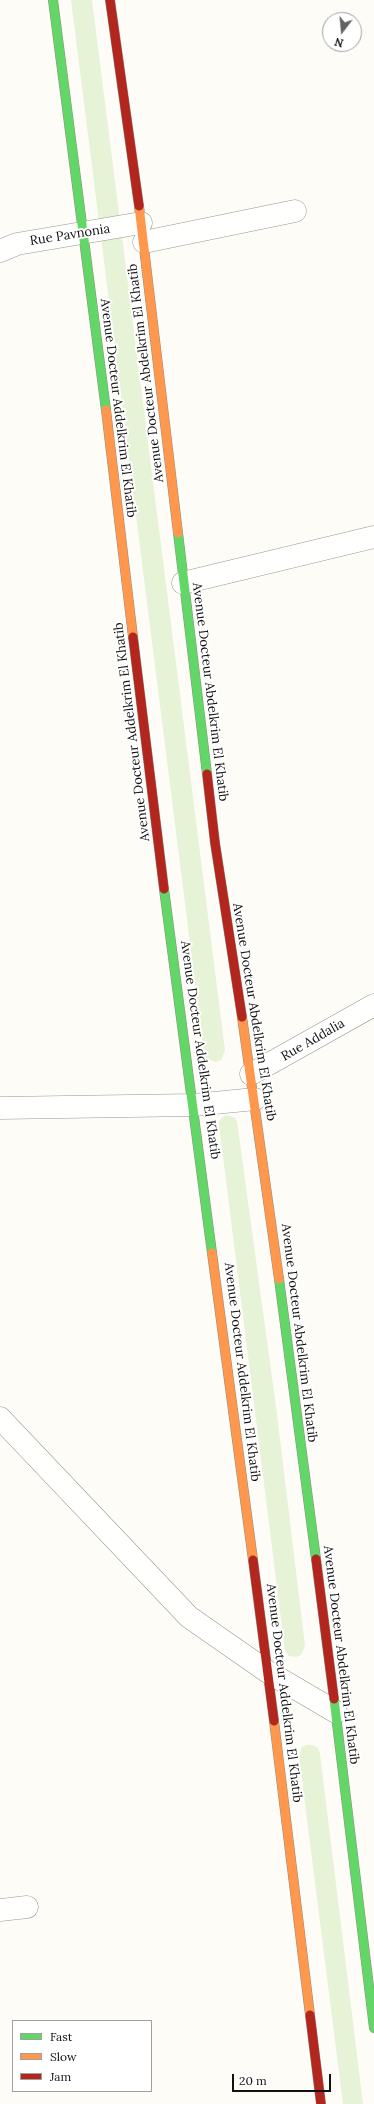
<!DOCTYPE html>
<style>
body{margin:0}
#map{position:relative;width:374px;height:2104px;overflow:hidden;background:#fdfcf7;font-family:Lora,serif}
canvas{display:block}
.legend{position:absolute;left:12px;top:2020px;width:140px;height:72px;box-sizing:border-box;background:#fff;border:1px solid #a0a0a0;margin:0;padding:5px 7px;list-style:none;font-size:12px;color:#111}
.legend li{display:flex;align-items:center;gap:8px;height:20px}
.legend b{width:20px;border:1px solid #a0a0a0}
.north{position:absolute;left:322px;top:12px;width:40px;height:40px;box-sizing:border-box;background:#fff;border:1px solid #a0a0a0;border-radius:50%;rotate:196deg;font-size:11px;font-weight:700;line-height:16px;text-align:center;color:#111}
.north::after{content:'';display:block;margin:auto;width:14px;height:18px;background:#646362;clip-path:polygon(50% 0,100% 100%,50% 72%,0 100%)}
.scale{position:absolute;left:232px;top:2074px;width:99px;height:18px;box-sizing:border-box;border:2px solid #111;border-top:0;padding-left:5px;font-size:12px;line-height:14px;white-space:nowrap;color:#111;-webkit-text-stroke:3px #fff;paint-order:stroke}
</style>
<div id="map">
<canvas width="374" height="2104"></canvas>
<ul class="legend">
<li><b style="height:5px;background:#63d668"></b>Fast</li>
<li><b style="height:5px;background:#ff974d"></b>Slow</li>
<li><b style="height:5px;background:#b3261e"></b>Jam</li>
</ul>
<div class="north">N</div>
<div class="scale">20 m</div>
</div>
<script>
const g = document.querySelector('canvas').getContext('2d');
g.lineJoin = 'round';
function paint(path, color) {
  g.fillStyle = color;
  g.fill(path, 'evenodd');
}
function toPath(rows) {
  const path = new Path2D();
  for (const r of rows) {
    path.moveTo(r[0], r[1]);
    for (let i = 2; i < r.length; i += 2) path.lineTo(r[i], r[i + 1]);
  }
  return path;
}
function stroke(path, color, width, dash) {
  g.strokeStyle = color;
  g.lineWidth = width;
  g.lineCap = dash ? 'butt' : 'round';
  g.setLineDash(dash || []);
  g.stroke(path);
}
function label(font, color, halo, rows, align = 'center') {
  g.font = font + ' Lora,serif';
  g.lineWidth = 4;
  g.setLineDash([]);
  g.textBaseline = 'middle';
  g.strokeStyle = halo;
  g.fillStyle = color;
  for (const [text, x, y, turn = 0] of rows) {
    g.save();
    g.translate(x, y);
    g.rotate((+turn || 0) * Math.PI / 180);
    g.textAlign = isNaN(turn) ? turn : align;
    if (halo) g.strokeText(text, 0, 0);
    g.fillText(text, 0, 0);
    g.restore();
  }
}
paint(toPath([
 [71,0,92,0,225,1050,221,1060,216,1062,206,1059,204,1054],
 [225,1115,234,1117,237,1121,277,1414,305,1646,301,1655,296,1657,289,1656,285,1651,219,1125,219,1121],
 [307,1745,313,1745,318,1748,320,1754,363,2104,343,2104,299,1756,302,1747]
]), '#e7f3d7');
const street = toPath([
 [144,242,295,211],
 [0,251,17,244,141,223],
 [183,583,374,537],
 [251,1074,374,1005],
 [0,1108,194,1105,255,1099],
 [0,1418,189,1617,268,1672,336,1712],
 [0,1910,27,1907]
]);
const fast = toPath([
 [53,0,106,410],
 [178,533,207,774],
 [164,889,212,1253],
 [279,1279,316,1559],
 [334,1699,374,2028]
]);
const slow = toPath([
 [139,206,178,533],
 [106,410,133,637],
 [242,1017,279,1279],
 [212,1253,253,1560],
 [274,1721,310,2015]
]);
const jam = toPath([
 [110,0,139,206],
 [133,637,164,889],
 [207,774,215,843,242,1017],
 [316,1559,334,1699],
 [253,1560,274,1721],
 [310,2015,321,2104]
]);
stroke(street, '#979795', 23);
stroke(fast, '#8e8d8b', 10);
stroke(slow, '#8e8d8b', 10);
stroke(jam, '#8e8d8b', 10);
stroke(street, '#fffffe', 22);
stroke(fast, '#63d668', 9);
stroke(slow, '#ff974d', 9);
stroke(jam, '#b3261e', 9);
label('13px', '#111', '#fff', [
 ["Rue Pavnonia",70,235,-9],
 ["Avenue Docteur Abdelkrim El Khatib",146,373,-97],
 ["Avenue Docteur Addelkrim El Khatib",118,408,83],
 ["Avenue Docteur Abdelkrim El Khatib",210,692,83],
 ["Avenue Docteur Addelkrim El Khatib",132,732,-97],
 ["Avenue Docteur Abdelkrim El Khatib",254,1012,81],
 ["Rue Addalia",313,1040,-30],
 ["Avenue Docteur Addelkrim El Khatib",200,1050,82],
 ["Avenue Docteur Abdelkrim El Khatib",299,1333,83],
 ["Avenue Docteur Addelkrim El Khatib",242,1372,83],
 ["Avenue Docteur Abdelkrim El Khatib",341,1655,83],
 ["Avenue Docteur Addelkrim El Khatib",284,1693,83]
]);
</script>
